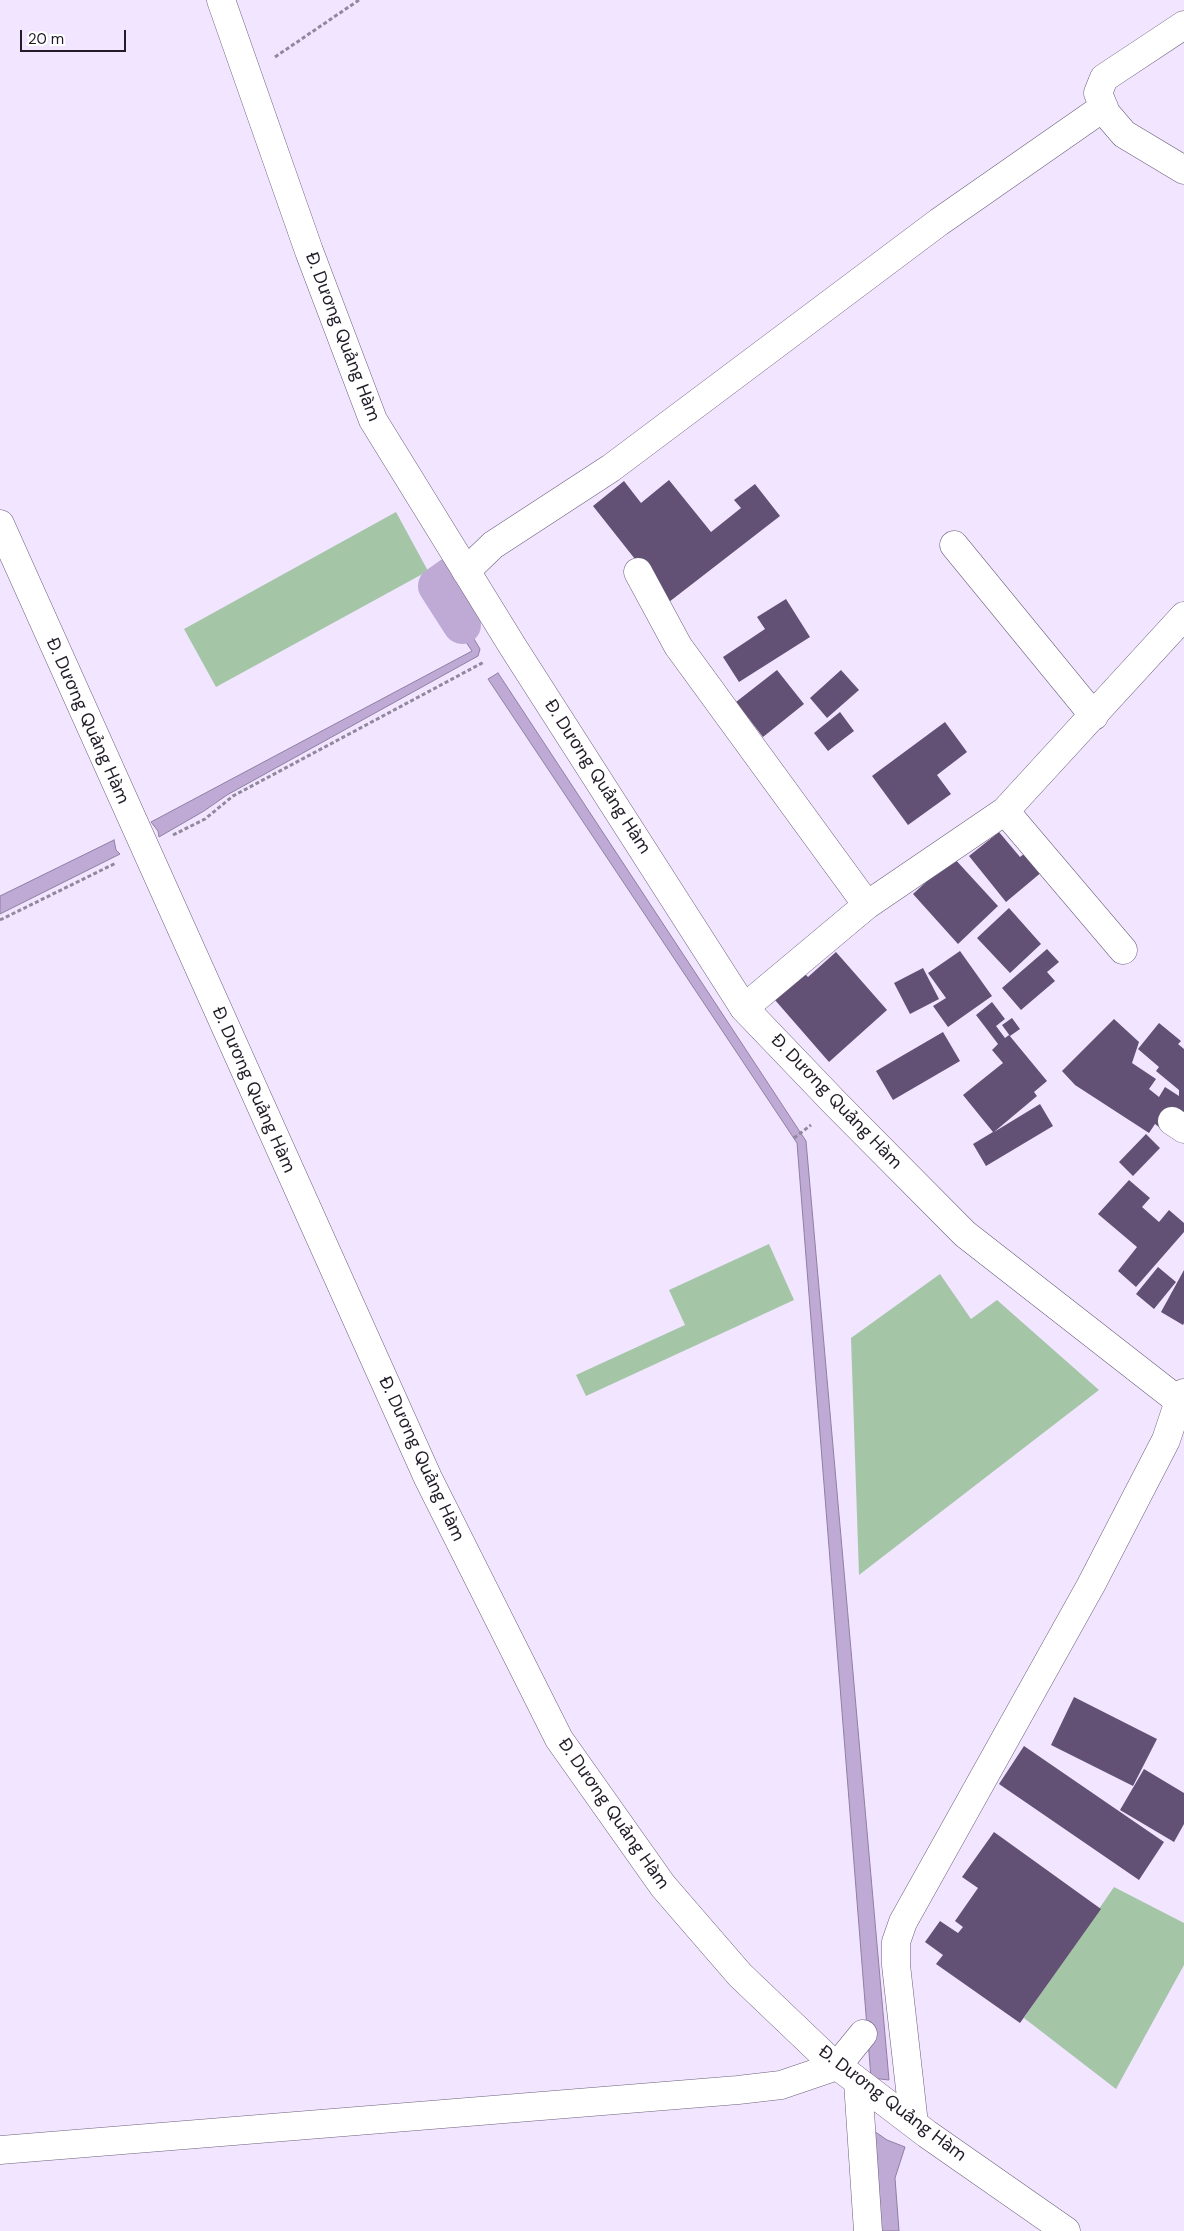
<!DOCTYPE html>
<meta charset="utf-8">
<style>
body{margin:0}
#map{position:relative;width:1184px;height:2231px;overflow:hidden;background:#f1e5ff;font-family:"DM Sans",sans-serif}
canvas{display:block}
.scale{position:absolute;left:20px;top:30px;width:106px;height:22px;box-sizing:border-box;border:2px solid #211c27;border-top:0;padding-left:6px;font-size:15px;line-height:18px;white-space:nowrap;color:#211c27;-webkit-text-stroke:4px #fff;paint-order:stroke}
</style>
<div id="map">
<canvas width="1184" height="2231"></canvas>
<div class="scale">20 m</div>
</div>
<script>
const g = document.querySelector('canvas').getContext('2d');
g.lineJoin = 'round';
function paint(path, color) {
  g.fillStyle = color;
  g.fill(path, 'evenodd');
}
function toPath(rows) {
  const path = new Path2D();
  for (const r of rows) {
    path.moveTo(r[0], r[1]);
    for (let i = 2; i < r.length; i += 2) path.lineTo(r[i], r[i + 1]);
  }
  return path;
}
function stroke(path, color, width, dash) {
  g.strokeStyle = color;
  g.lineWidth = width;
  g.lineCap = dash ? 'butt' : 'round';
  g.setLineDash(dash || []);
  g.stroke(path);
}
function label(font, color, halo, rows, align = 'center') {
  g.font = font + ' "DM Sans",sans-serif';
  g.lineWidth = 5;
  g.setLineDash([]);
  g.textBaseline = 'middle';
  g.strokeStyle = halo;
  g.fillStyle = color;
  for (const [text, x, y, turn = 0] of rows) {
    g.save();
    g.translate(x, y);
    g.rotate((+turn || 0) * Math.PI / 180);
    g.textAlign = isNaN(turn) ? turn : align;
    if (halo) g.strokeText(text, 0, 0);
    g.fillText(text, 0, 0);
    g.restore();
  }
}
paint(toPath([
 [396,512,428,571,216,687,184,629],
 [769,1244,794,1300,586,1396,576,1375,685,1325,669,1290],
 [940,1274,971,1319,997,1300,1099,1390,859,1575,851,1338],
 [1114,1887,1184,1923,1184,1965,1116,2089,1024,2018]
]), '#a5c5a7');
const water = toPath([
 [438,579,480,649,478,656,227,795,204,811,159,837,158,831,151,822,472,651,430,588,438,579],
 [498,673,806,1141,889,2080,871,2078,797,1143,488,679,498,673],
 [114,840,116,850,120,854,0,914,0,896,114,840],
 [874,2131,887,2140,905,2147,895,2178,899,2231,881,2231,874,2131]
]);
paint(water, '#beaad5');
stroke(water, '#8f7fa1', 1);
stroke(toPath([
 [451,576,437,586,462,625]
]), '#beaad5', 38);
paint(toPath([
 [669,480,711,532,741,508,734,500,755,484,780,516,669,602,593,506,624,481,641,503],
 [786,599,810,637,739,682,723,657,765,629,757,617],
 [777,670,804,704,763,737,736,702],
 [841,670,859,690,827,718,810,698],
 [840,712,854,731,828,751,814,733],
 [945,722,967,752,937,775,951,794,908,825,872,776],
 [999,832,1020,857,1033,847,1049,866,1006,902,969,856],
 [953,857,998,906,958,944,913,894],
 [1009,908,1041,944,1010,973,977,938],
 [1047,949,1059,962,1047,972,1055,981,1021,1010,1002,988],
 [960,951,992,996,948,1027,933,1006,946,998,928,973],
 [836,952,887,1010,829,1062,775,1000,804,973,808,977],
 [923,968,939,999,910,1014,894,983],
 [992,1002,1005,1019,996,1026,1005,1038,1009,1035,1047,1081,1034,1092,1037,1096,994,1132,1040,1104,1053,1126,986,1166,973,1144,993,1132,963,1095,1003,1063,992,1050,998,1044,976,1015],
 [1012,1018,1020,1029,1010,1036,1002,1025],
 [1114,1019,1139,1042,1132,1063,1156,1079,1149,1089,1159,1097,1165,1087,1179,1096,1179,1090,1156,1071,1159,1067,1138,1049,1159,1023,1181,1041,1178,1044,1184,1049,1184,1120,1171,1109,1159,1127,1155,1124,1149,1133,1075,1085,1062,1071],
 [943,1032,960,1061,893,1100,876,1071],
 [1146,1134,1160,1148,1133,1176,1119,1162],
 [1129,1180,1150,1198,1142,1207,1159,1222,1169,1210,1184,1223,1184,1232,1136,1287,1118,1271,1137,1247,1098,1214],
 [1158,1267,1176,1282,1154,1309,1136,1294],
 [1184,1270,1184,1323,1183,1325,1161,1312],
 [1074,1697,1157,1739,1133,1786,1051,1745],
 [1024,1746,1164,1842,1139,1880,999,1784],
 [1144,1769,1184,1793,1184,1824,1174,1842,1120,1810],
 [994,1832,1101,1909,1020,2023,936,1964,943,1955,925,1942,940,1921,958,1933,963,1927,955,1921,978,1888,962,1877]
]), '#625075');
const minor = toPath([
 [1184,25,1104,78,1098,93,1106,113,1124,134,1184,170],
 [0,524,428,1478,559,1739,663,1886,740,1975,826,2057,927,2134,1066,2231],
 [954,545,1094,716],
 [466,571,493,545,611,468,939,222,1104,107],
 [638,572,678,646,867,905],
 [1005,811,1123,950],
 [744,1008,867,905,1005,811,1184,616],
 [1172,1121,1184,1129],
 [858,2082,868,2231],
 [914,2124,896,1965,896,1942,903,1922,1091,1585,1166,1440,1179,1401,1184,1393],
 [0,2150,738,2090,781,2085,837,2066,863,2034]
]);
const major = toPath([
 [221,0,309,251,373,420,513,647,744,1008,835,1103,965,1234,1184,1405]
]);
stroke(minor, '#6d607b', 29);
stroke(major, '#6d607b', 29);
stroke(toPath([
 [275,57,359,0],
 [173,835,205,819,233,796,484,662],
 [0,920,116,863],
 [794,1138,811,1125]
]), '#91889b', 3, [4, 2.5]);
stroke(minor, '#fff', 28);
stroke(major, '#fff', 28);
label('18px', '#211c27', '#fff', [
 ["Đ. Dương Quảng Hàm",342,337,69],
 ["Đ. Dương Quảng Hàm",87,721,66],
 ["Đ. Dương Quảng Hàm",597,777,57],
 ["Đ. Dương Quảng Hàm",253,1090,66],
 ["Đ. Dương Quảng Hàm",836,1102,46],
 ["Đ. Dương Quảng Hàm",421,1459,65],
 ["Đ. Dương Quảng Hàm",613,1814,55],
 ["Đ. Dương Quảng Hàm",892,2104,37]
]);
</script>
